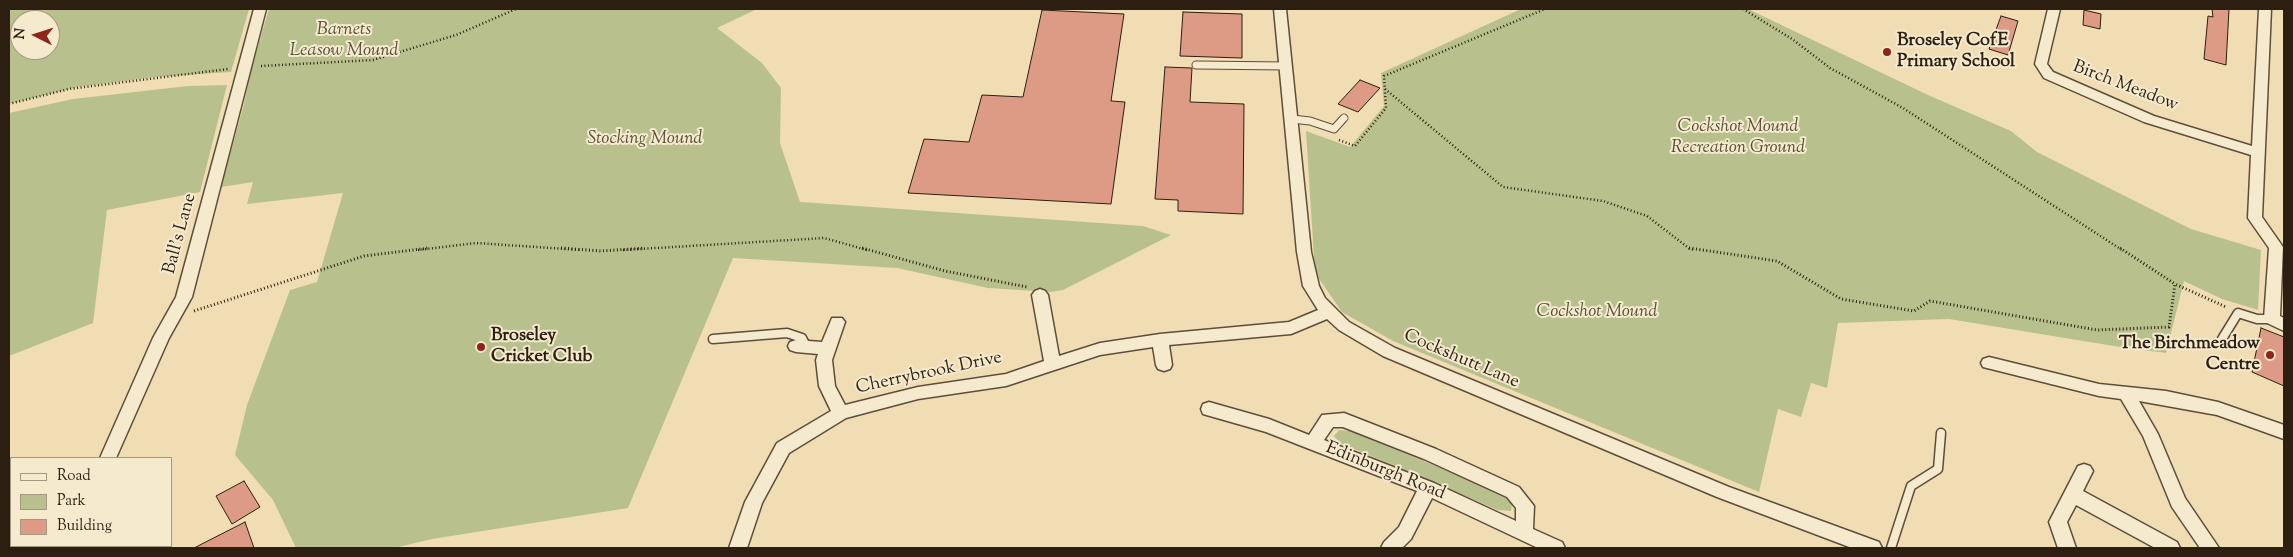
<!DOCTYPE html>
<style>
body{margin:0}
#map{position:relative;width:2293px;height:557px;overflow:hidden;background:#f0ddb4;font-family:"Sorts Mill Goudy",serif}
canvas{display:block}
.frame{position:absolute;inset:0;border:10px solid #2c1e11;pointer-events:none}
.legend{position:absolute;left:10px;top:457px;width:162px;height:90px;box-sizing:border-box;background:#f5e9ce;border:1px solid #a59882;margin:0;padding:6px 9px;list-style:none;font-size:15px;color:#2c1e11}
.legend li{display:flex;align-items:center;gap:10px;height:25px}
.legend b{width:25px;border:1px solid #a59882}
.north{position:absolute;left:10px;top:10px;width:50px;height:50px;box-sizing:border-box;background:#f5e9ce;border:1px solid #a59882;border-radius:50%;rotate:275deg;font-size:14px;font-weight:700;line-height:20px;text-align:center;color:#2c1e11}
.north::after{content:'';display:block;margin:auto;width:18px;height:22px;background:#8f2418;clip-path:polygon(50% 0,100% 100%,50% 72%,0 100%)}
</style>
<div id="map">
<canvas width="2293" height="557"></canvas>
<div class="frame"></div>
<ul class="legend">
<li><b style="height:6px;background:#f5e9ce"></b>Road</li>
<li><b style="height:14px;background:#b8c18e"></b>Park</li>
<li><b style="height:14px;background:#dd9b86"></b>Building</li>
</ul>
<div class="north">N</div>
</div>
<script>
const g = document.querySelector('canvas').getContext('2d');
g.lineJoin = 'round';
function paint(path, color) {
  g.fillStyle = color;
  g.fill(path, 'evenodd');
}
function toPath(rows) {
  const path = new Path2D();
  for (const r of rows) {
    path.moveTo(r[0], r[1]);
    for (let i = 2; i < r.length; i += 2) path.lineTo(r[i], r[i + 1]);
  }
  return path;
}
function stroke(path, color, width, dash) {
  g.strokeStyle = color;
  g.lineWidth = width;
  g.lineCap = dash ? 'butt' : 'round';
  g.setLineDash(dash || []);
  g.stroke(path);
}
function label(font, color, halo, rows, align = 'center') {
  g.font = font + ' "Sorts Mill Goudy",serif';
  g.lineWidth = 4;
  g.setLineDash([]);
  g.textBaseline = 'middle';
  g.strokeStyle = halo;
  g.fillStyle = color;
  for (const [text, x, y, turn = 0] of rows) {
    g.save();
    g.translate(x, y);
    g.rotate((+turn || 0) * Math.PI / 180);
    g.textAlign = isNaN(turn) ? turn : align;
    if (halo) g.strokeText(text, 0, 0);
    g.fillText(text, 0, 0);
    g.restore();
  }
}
paint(toPath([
 [9,9,249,9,231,72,155,77,77,87,9,104],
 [20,20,50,20,50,50,20,50],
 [269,9,757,9,717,28,762,63,781,88,780,143,800,202,1143,226,1171,235,1063,290,1050,292,988,288,897,268,733,258,628,508,432,539,394,548,296,548,273,500,235,455,247,405,290,290,317,282,343,193,247,204,253,182,221,187,244,104,250,73],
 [1521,9,1748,9,1928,95,2011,131,2037,152,2191,229,2261,250,2258,310,2222,299,2184,281,2166,353,2120,347,1949,319,1838,323,1827,388,1811,383,1801,417,1778,409,1759,492,1393,341,1342,312,1315,273,1306,131,1350,147,1384,106,1381,73],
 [227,85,200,192,107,210,93,323,9,356,9,113,73,99,188,86],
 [1339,430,1352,431,1502,494,1512,502,1511,511,1498,510,1340,443,1334,436]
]), '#b8c18e');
const building = toPath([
 [2212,9,2229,9,2226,65,2204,59,2208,16,2213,17,2212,9],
 [1042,10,1124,14,1111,101,1125,102,1111,204,908,193,924,139,969,142,982,95,1023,97,1042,10],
 [2084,10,2101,14,2100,29,2083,25,2084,10],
 [1183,12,1242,14,1242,58,1180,56,1183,12],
 [2001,16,2018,21,2008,55,1989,49,2001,16],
 [1165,67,1192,68,1190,102,1244,104,1243,214,1178,211,1178,200,1155,199,1165,67],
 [1360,80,1380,88,1358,112,1338,104,1360,80],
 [2261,328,2284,337,2284,386,2252,372,2261,328],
 [244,481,260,507,232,524,216,496,244,481],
 [245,522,254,548,194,548,245,522]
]);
paint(building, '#dd9b86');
stroke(building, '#2c1e11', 1);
const serviceFar1 = toPath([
 [1196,65,1287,66],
 [1292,119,1310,121,1334,129,1344,118]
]);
const service = toPath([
 [713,339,787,333,802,338,806,346],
 [2222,339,2238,313,2257,319,2272,319],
 [1891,548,1911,486,1938,469,1941,433]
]);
const minor = toPath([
 [254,9,266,9,192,297,169,338,116,458,100,458,153,338,176,297,254,9],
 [1274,9,1286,9,1311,252,1319,286,1325,298,1349,322,1395,348,1729,487,1879,542,1882,548,1852,548,1717,497,1383,356,1339,330,1327,319,1291,334,1169,345,1172,365,1170,369,1164,371,1158,369,1156,365,1153,347,1100,355,1006,386,918,399,846,418,789,453,762,503,747,548,729,548,745,502,777,443,831,411,819,386,816,360,818,354,796,352,790,350,788,346,790,342,796,340,822,342,832,318,842,318,845,322,832,360,835,386,845,405,918,387,1006,374,1044,361,1032,295,1035,291,1040,289,1045,291,1048,295,1059,356,1100,343,1160,334,1289,322,1318,310,1303,286,1297,252,1274,9],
 [2048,9,2060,9,2047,64,2053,72,2154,116,2252,146,2259,9,2271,9,2262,217,2283,247,2280,316,2284,318,2284,331,2267,323,2264,319,2269,248,2248,218,2251,155,2144,122,2044,78,2035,64,2048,9],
 [1989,357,2099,384,2166,391,2218,402,2284,425,2284,439,2217,415,2139,401,2158,434,2185,498,2219,548,2200,548,2172,507,2143,436,2121,399,2099,396,1983,367,1981,363,1983,359,1989,357],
 [1209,402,1269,419,1309,435,1322,415,1344,413,1436,449,1519,487,1534,506,1533,529,1562,542,1565,548,1538,548,1432,498,1411,539,1402,548,1381,548,1384,542,1399,527,1417,491,1266,432,1203,414,1201,409,1203,404,1209,402],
 [1333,427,1343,427,1424,459,1507,497,1516,508,1516,521,1434,483,1324,440,1333,427],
 [2084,464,2090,466,2093,471,2083,491,2177,542,2180,548,2155,548,2076,505,2067,522,2076,548,2058,548,2049,522,2078,466,2084,464],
 [9,478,11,478,11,493,9,493,9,478],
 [61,546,80,546,79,548,60,548,61,546]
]);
stroke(serviceFar1, '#5d4e3a', 9);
stroke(service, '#5d4e3a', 11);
stroke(minor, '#5d4e3a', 3);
stroke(toPath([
 [1743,9,1792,39,1830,68,1903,108,2122,250],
 [261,66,373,60,456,35,516,9],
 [1385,89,1503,187,1603,201,1647,216,1690,249,1695,250],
 [9,104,69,89,228,69],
 [1339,140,1355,146,1386,108,1384,76,1545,9],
 [418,250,476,243,581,250],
 [623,250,824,238,867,250]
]), '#2c1e11', 2.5, [1, 2.5]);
stroke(toPath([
 [561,248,601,251,645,248],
 [862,248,945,271,1027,287],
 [1689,248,1777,261,1841,299,1914,311,1930,301,2097,330,2169,327,2175,284,2226,307],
 [2120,248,2175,284],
 [194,311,364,256,429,248]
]), '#2c1e11', 3, [1, 2.5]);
stroke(serviceFar1, '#f5e9ce', 7);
stroke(service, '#f5e9ce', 8);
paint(minor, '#f5e9ce');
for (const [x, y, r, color] of [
 [1887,52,5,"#8f2418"],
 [481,347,5,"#8f2418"],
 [2270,355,5,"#8f2418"]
]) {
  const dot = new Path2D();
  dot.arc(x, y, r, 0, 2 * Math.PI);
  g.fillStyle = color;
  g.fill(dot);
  stroke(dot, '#f5e9ce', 2);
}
label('italic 18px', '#564f36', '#f5e9ce', [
 ["Barnets",344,31],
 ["Leasow Mound",344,52],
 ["Cockshot Mound",1738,128],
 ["Recreation Ground",1738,149],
 ["Stocking Mound",645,140],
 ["Cockshot Mound",1597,313]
]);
label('bold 18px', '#2c1e11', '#f5e9ce', [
 ["Broseley CofE",1897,42],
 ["Primary School",1897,63],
 ["Broseley",491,337],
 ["Cricket Club",491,358],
 ["The Birchmeadow",2260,345,"right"],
 ["Centre",2260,366,"right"]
], 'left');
label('18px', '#2c1e11', '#f5e9ce', [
 ["Birch Meadow",2125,87,21],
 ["Ball's Lane",181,234,-75],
 ["Cockshutt Lane",1461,360,23],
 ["Cherrybrook Drive",929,374,-12],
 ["Edinburgh Road",1385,472,22]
]);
</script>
